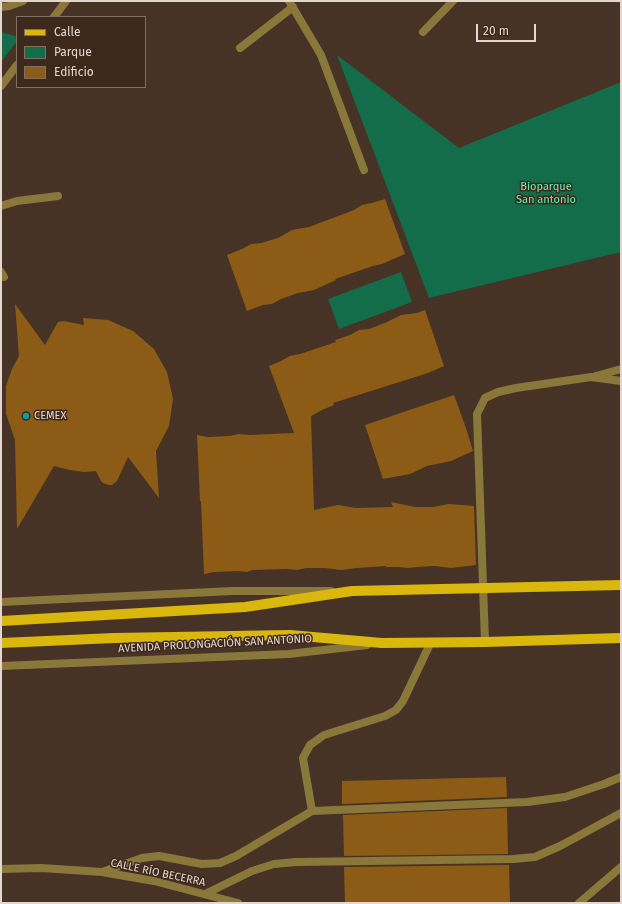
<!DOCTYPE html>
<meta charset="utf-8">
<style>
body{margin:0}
#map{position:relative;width:622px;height:904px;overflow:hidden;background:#473226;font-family:"Fira Sans",sans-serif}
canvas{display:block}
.frame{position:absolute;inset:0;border:2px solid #e4d6ce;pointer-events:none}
.legend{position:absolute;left:16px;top:16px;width:130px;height:72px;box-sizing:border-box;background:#3d281c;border:1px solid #806e63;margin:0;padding:5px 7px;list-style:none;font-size:12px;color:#e4d6ce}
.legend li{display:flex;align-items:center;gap:8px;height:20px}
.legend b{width:20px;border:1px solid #806e63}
.scale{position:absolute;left:476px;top:24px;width:60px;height:18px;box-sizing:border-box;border:2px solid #e4d6ce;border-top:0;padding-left:5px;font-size:12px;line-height:14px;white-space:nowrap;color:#e4d6ce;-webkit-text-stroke:3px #3d281c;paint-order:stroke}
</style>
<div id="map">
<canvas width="622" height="904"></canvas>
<div class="frame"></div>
<ul class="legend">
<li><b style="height:5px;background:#dab70d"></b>Calle</li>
<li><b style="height:11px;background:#136c4a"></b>Parque</li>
<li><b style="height:11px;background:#8c5c16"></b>Edificio</li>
</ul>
<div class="scale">20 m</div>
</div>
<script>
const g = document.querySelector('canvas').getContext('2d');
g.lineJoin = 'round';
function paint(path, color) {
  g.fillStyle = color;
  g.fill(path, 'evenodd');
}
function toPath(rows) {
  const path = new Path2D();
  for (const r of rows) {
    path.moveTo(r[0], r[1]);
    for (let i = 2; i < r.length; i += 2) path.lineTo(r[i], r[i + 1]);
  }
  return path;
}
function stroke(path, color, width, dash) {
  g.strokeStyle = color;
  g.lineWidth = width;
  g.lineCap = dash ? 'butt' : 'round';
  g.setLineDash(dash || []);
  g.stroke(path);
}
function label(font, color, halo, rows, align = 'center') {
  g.font = font + ' "Fira Sans",sans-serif';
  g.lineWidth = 3;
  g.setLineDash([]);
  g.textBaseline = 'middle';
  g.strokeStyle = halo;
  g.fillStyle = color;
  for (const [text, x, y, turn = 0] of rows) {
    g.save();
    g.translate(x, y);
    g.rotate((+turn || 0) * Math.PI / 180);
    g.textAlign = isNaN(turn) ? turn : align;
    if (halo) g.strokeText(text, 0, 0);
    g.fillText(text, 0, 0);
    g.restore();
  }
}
paint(toPath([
 [1,32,15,36,17,41,1,62],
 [337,55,459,148,621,82,621,252,429,298],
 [401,272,412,302,339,329,328,299]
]), '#136c4a');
paint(toPath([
 [385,199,405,254,382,264,373,266,335,279,336,280,314,290,298,293,281,299,272,304,263,305,247,311,227,255,242,249,251,244,261,243,278,238,292,230,309,227,354,210,362,205,372,203],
 [15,304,45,345,58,322,64,321,84,325,83,318,108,320,133,331,154,349,167,372,173,399,169,426,156,451,159,498,128,457,117,481,112,485,109,485,103,483,101,481,96,471,84,472,70,470,54,466,17,529,15,440,6,414,6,386,12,369,19,356],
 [425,310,444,366,428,373,333,403,334,405,322,410,311,416,314,510,338,505,356,508,393,507,391,502,415,507,433,507,449,504,474,506,476,565,451,568,435,566,417,567,408,568,398,567,386,567,386,566,357,568,341,570,325,568,306,568,297,570,287,569,253,570,246,572,239,571,214,572,204,574,201,501,200,501,197,435,208,437,229,436,239,434,250,435,294,433,269,366,281,361,290,356,300,354,336,342,335,340,350,335,359,330,369,329,385,323,401,315,417,313],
 [454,395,466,428,473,451,451,461,427,466,410,474,383,479,365,425],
 [506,777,507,797,342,804,342,781],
 [507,808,508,854,344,856,343,815],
 [509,865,510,903,345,903,344,867]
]), '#8c5c16');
stroke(toPath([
 [423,32,453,1],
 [240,48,293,7],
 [1,206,17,201,58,196],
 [1,272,4,277],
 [312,811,527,802,565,797,604,784,621,777],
 [102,872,142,858,159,856,202,864,220,863,236,856,312,811,303,758,310,745,324,735,385,716,396,710,403,701,431,642],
 [205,894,252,871,274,864,296,862,513,859,535,857,560,846,621,813]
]), '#89783a', 8);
stroke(toPath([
 [289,1,321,55,364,170],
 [596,376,621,369],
 [485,642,477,414,485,398,498,392,516,388,591,377,621,381],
 [1,869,41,868,102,872,154,881,238,903],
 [579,903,621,867]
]), '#89783a', 8);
stroke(toPath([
 [1,7,9,6,23,1],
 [54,17,66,1],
 [1,86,17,65],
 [1,602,233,591,331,591],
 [1,666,289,654,367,645]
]), '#89783a', 8);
stroke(toPath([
 [1,621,245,607,352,591,621,585],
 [1,643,114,638,290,635,382,643,485,642,621,638]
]), '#dab70d', 10);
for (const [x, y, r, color] of [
 [26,416,4,"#0f9aa8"]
]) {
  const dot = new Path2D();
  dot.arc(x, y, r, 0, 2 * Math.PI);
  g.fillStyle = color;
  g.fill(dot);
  stroke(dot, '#3d281c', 1.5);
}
label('11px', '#5ff4b4', '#3d281c', [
 ["Bioparque",546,187],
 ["San antonio",546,200]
]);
label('11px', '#e4d6ce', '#3d281c', [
 ["CEMEX",34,416]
], 'left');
label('11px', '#e4d6ce', '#3d281c', [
 ["AVENIDA PROLONGACIÓN SAN ANTONIO",215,644,-3],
 ["CALLE RÍO BECERRA",158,873,12]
]);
</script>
